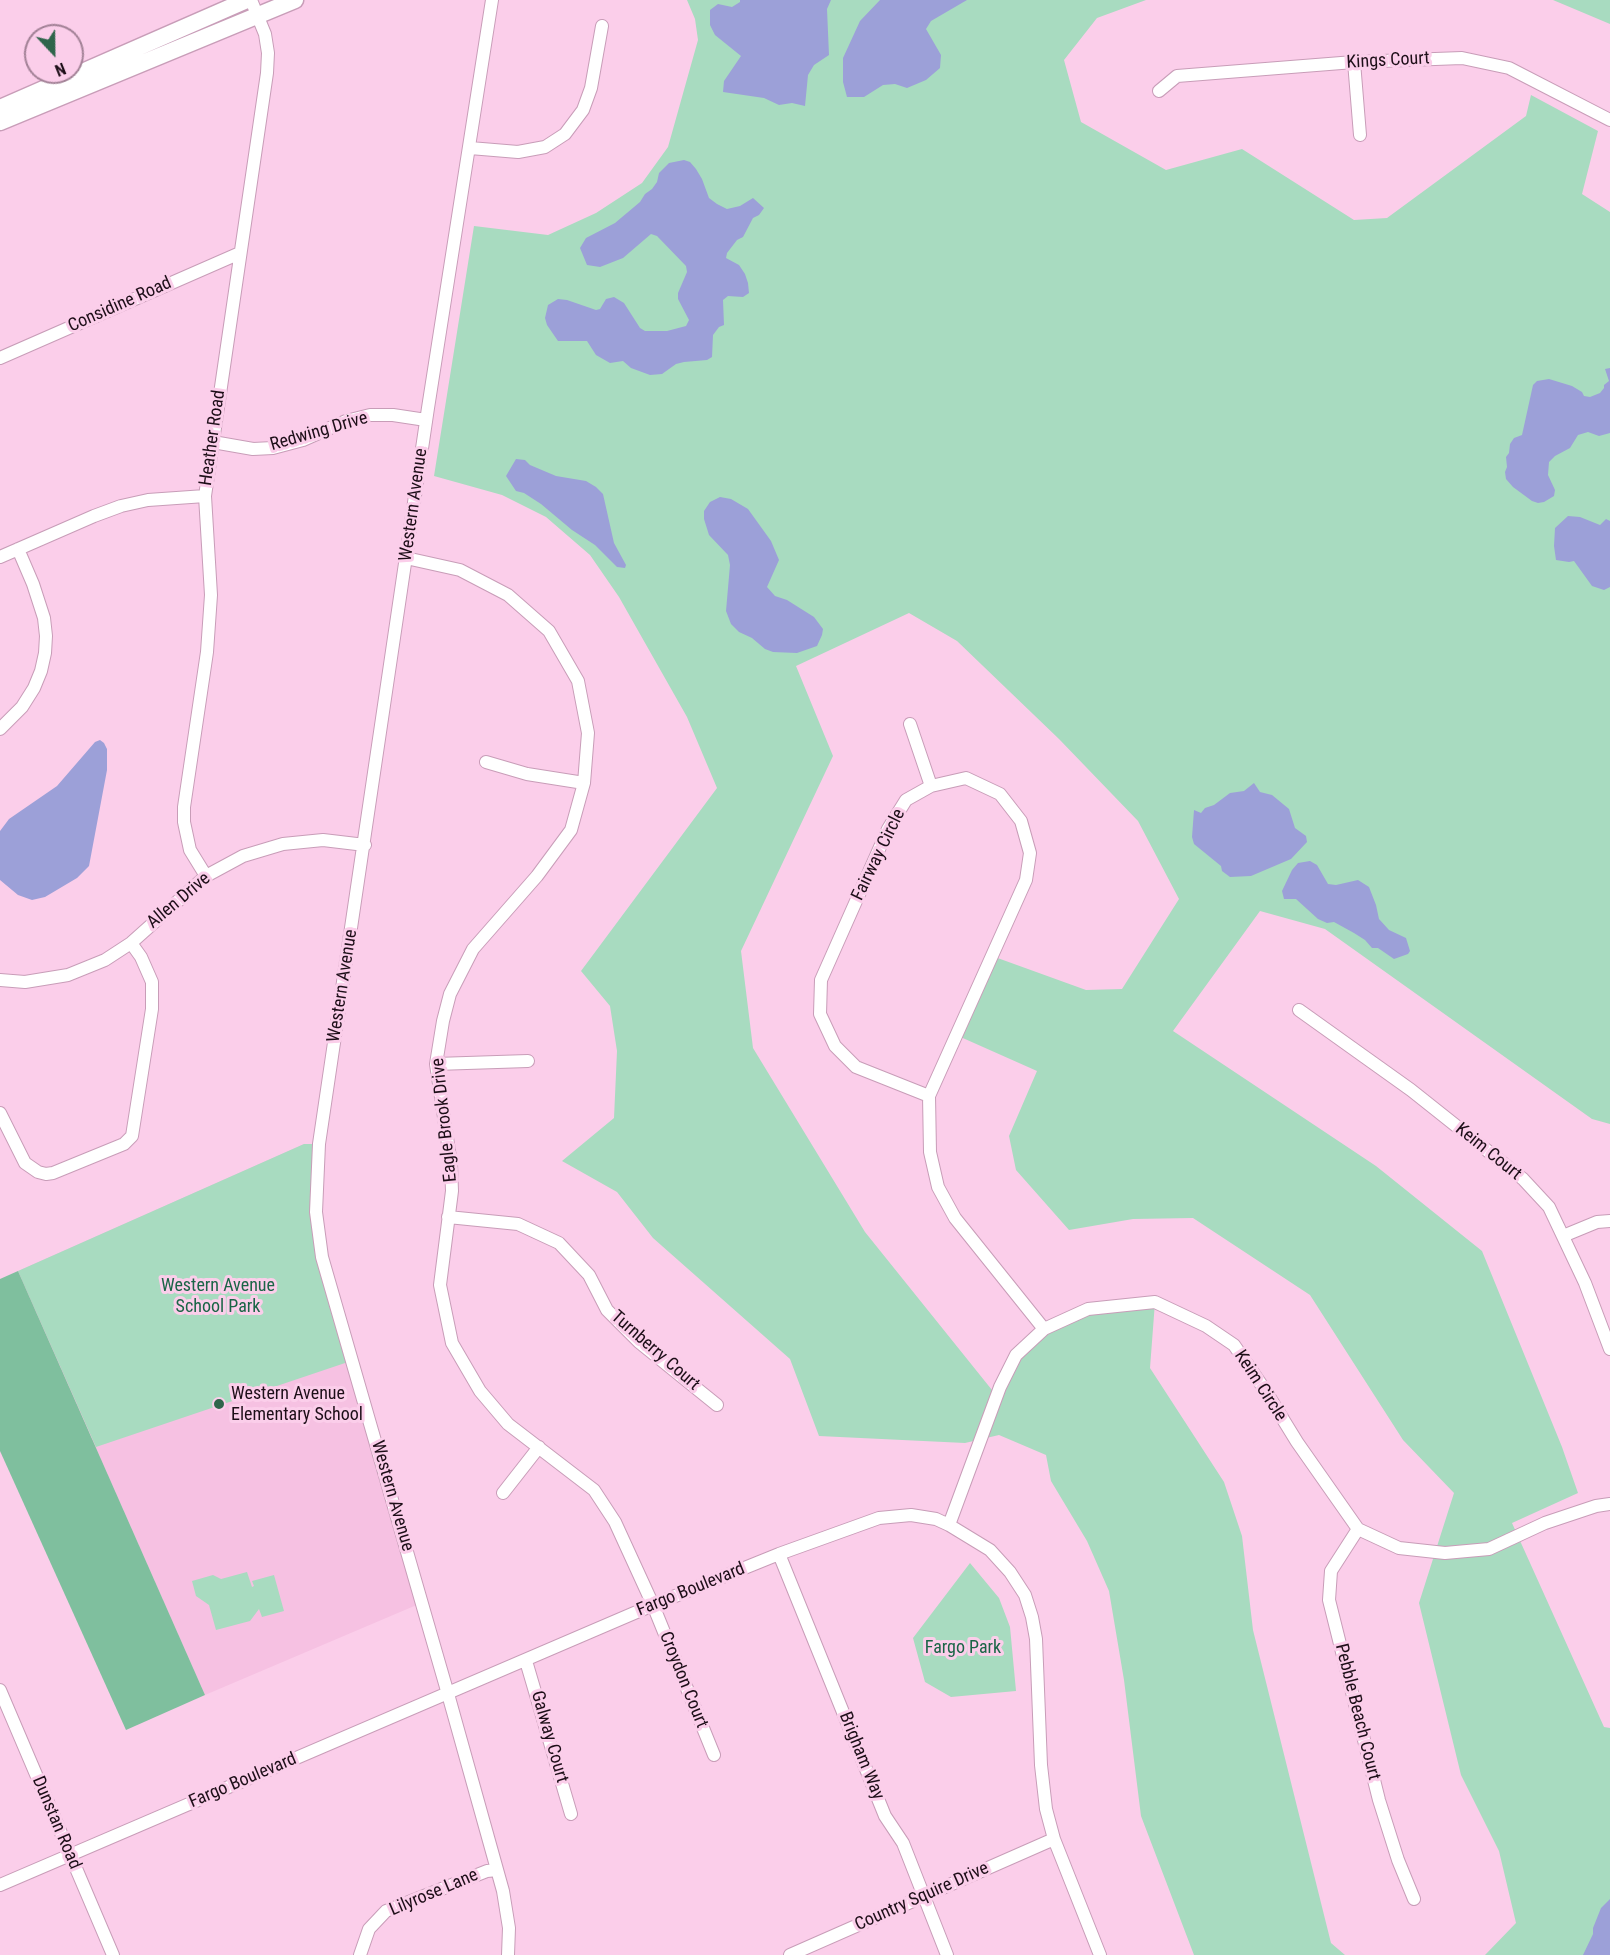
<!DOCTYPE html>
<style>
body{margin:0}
#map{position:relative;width:1610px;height:1955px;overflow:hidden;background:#fbceea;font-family:"Roboto Condensed",sans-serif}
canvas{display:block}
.north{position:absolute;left:24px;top:24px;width:60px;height:60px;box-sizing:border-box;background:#fbceea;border:2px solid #a28196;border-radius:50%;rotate:158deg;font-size:16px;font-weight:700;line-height:24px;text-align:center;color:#1d0e18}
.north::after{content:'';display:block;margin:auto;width:21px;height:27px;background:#2f654b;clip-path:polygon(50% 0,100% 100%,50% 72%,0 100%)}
</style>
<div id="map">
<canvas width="1610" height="1955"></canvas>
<div class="north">N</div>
</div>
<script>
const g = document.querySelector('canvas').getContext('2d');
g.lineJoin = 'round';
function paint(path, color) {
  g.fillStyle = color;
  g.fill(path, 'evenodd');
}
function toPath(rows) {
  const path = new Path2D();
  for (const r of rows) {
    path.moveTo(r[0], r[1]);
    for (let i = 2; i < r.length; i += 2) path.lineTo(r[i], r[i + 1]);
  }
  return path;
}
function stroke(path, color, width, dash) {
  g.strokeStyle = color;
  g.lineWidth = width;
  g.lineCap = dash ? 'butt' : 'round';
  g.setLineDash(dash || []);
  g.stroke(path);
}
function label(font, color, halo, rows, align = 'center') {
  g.font = font + ' "Roboto Condensed",sans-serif';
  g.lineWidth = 6;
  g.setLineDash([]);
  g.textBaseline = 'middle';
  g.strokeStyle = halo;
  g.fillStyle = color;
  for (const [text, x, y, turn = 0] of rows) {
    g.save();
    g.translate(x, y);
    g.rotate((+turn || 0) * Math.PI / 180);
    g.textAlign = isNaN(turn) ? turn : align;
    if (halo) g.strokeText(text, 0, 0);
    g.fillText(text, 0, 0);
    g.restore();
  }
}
paint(toPath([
 [304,1144,310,1209,419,1604,205,1695,18,1271]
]), '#f6c1e2');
paint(toPath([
 [687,0,1146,0,1097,18,1064,60,1081,122,1166,170,1242,149,1354,220,1387,218,1526,116,1531,95,1598,131,1582,194,1610,212,1610,1124,1592,1119,1325,929,1260,911,1173,1031,1376,1166,1482,1251,1562,1447,1578,1493,1512,1523,1604,1727,1610,1728,1610,1955,1485,1955,1516,1923,1499,1851,1461,1775,1419,1603,1454,1493,1403,1440,1310,1295,1193,1218,1133,1219,1069,1230,1016,1170,1009,1136,1037,1071,956,1035,992,956,1086,990,1122,989,1179,899,1138,821,1059,739,957,641,909,613,796,666,833,756,741,951,753,1048,865,1232,996,1395,1017,1355,1044,1329,1088,1309,1155,1302,1150,1368,1224,1482,1242,1536,1253,1630,1331,1943,1345,1955,1194,1955,1141,1816,1124,1680,1109,1591,1087,1541,1051,1481,1046,1455,999,1435,965,1443,819,1436,790,1359,653,1238,617,1192,562,1161,614,1118,617,1051,610,1006,581,971,717,788,687,717,619,597,590,555,546,517,502,495,434,476,474,226,548,235,596,213,642,183,668,147,698,40,695,19],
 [1553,0,1610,0,1610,24],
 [304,1144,314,1144,310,1209,348,1362,96,1447,18,1271],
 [970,1563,999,1598,1010,1627,1016,1691,951,1697,925,1682,913,1638],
 [247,1572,252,1587,254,1586,252,1581,274,1575,284,1611,262,1617,259,1609,250,1621,216,1630,209,1605,196,1596,192,1581,213,1575,221,1579]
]), '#a8dbc0');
paint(toPath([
 [18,1271,205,1695,126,1730,0,1451,0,1279]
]), '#7fbf9e');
paint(toPath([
 [740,0,831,0,827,9,829,55,814,65,808,75,805,106,792,103,779,105,764,98,723,92,724,81,741,56,715,35,710,25,710,10,718,4,732,7,740,2],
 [880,0,967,0,931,21,926,29,941,55,940,68,926,80,907,88,895,84,883,85,864,97,847,97,843,82,843,58,860,21],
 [684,160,690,162,696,169,702,179,709,198,717,204,727,209,740,206,753,198,764,208,759,215,753,218,743,237,737,240,727,253,726,258,739,265,745,274,748,283,749,293,743,297,728,296,723,300,724,325,719,327,713,335,712,357,707,360,684,362,676,364,662,374,650,375,631,368,623,361,610,363,596,355,587,341,558,341,547,325,545,318,548,305,558,299,567,300,596,310,600,309,606,299,614,297,624,303,640,328,645,331,667,331,686,326,689,320,678,299,678,293,687,272,686,266,657,236,651,234,623,258,600,267,587,265,580,248,586,238,615,223,640,202,645,194,652,189,657,182,659,173,669,163],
 [1610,368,1610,433,1599,436,1588,432,1578,435,1570,448,1555,456,1549,462,1548,475,1555,490,1554,496,1544,502,1538,503,1532,501,1513,487,1506,479,1505,472,1507,467,1506,457,1509,453,1510,444,1514,438,1522,435,1533,385,1537,381,1549,379,1572,386,1582,392,1584,396,1590,397,1600,393,1604,388,1604,385,1609,381,1605,369],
 [516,459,525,460,530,465,556,476,586,481,596,487,603,494,614,543,626,565,625,568,617,567,595,545,572,530,541,504,524,493,516,491,506,476],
 [720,497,731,499,748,509,771,541,779,560,767,587,775,596,787,600,814,617,823,629,822,635,817,646,797,653,773,652,765,649,752,638,739,632,731,624,726,611,730,565,728,555,709,535,704,519,704,511,710,502],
 [1568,516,1580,517,1600,525,1606,519,1610,521,1610,587,1604,590,1592,586,1574,561,1569,562,1556,560,1554,546,1555,528],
 [100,740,104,743,107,749,107,770,89,866,77,878,45,897,32,900,18,895,0,880,0,831,9,819,57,786,95,742],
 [1254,783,1260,792,1272,795,1289,809,1295,828,1306,836,1307,842,1291,859,1251,876,1230,877,1222,871,1221,866,1194,844,1192,837,1194,810,1201,813,1205,808,1214,805,1230,793,1244,791],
 [1310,861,1317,865,1328,884,1336,885,1358,880,1369,887,1376,905,1379,919,1389,930,1406,938,1410,951,1408,954,1394,959,1378,948,1372,948,1365,940,1354,933,1334,922,1327,923,1318,919,1296,899,1284,899,1282,891,1292,870,1298,863],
 [1610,1899,1610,1955,1583,1955,1593,1934,1593,1928,1601,1908]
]), '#9ca0d8');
const minor = toPath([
 [492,0,428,408,319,1144,316,1212,322,1257,448,1694,503,1891,509,1928,508,1955],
 [1354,62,1360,135],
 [1159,91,1177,76,1354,62,1462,58,1509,68,1610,120],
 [470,148,518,152,545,147,565,134,583,110,591,88,602,26],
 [0,358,240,253],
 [213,442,253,449,273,448,303,440,346,421,370,415,393,415,426,420],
 [0,557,94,516,121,506,148,500,205,496],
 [406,558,460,570,508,595,549,631,578,681,588,733,584,783,571,830,537,876,473,949,450,994,443,1021,436,1064,451,1164,452,1191,440,1285,452,1343,480,1391,508,1424,594,1490,615,1522,653,1605,714,1755],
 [910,724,931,786],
 [0,729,22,707,34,688,41,671,45,653,46,636,44,618,33,584,18,549],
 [486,762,527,774,584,783],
 [206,876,190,850,184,822,184,807,207,652,211,595,205,496,267,73,268,53,265,34,251,0],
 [0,980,25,982,68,975,105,960,131,943,206,876,243,856,283,844,323,840,365,845],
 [1299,1010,1411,1090,1523,1179,1549,1207,1585,1283,1610,1349],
 [436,1064,528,1061],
 [929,1096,856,1067,835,1046,820,1014,821,980,888,829,906,800,931,786,966,778,1000,794,1021,821,1030,853,1026,880,929,1096,930,1152,938,1187,955,1218,1044,1329],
 [0,1113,25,1163,38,1172,46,1174,53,1173,124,1144,132,1136,152,1009,152,982,141,957,131,943],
 [448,1217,518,1224,559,1243,589,1275,607,1310,639,1342,717,1405],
 [1563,1236,1597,1222,1610,1221],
 [503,1493,539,1447],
 [949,1525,1000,1387,1016,1355,1044,1329,1088,1309,1155,1302,1206,1326,1234,1345,1265,1390,1297,1442,1358,1529,1399,1548,1445,1553,1489,1549,1545,1523,1596,1506,1610,1504],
 [1358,1529,1331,1571,1329,1600,1379,1800,1398,1860,1414,1899],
 [779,1554,885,1816,903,1843,947,1955],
 [526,1661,571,1814],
 [0,1690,113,1955],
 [0,1885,653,1605,779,1554,879,1518,911,1515,936,1519,949,1525,990,1550,1010,1572,1025,1595,1032,1617,1036,1639,1041,1765,1046,1809,1054,1839,1100,1955],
 [360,1955,369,1929,386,1911,487,1871,497,1870],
 [790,1955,1054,1839]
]);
const secondary = toPath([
 [0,108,247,0],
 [0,122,295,0]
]);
stroke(minor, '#c89db8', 14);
stroke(secondary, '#c89db8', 19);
stroke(minor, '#fff', 12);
stroke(secondary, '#fff', 16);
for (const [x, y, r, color] of [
 [219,1404,6,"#2f654b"]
]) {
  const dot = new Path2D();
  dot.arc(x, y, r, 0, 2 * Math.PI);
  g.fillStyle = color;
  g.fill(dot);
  stroke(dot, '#fbceea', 2);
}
label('18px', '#1d0e18', '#fbceea', [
 ["Kings Court",1388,61,-3],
 ["Considine Road",120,305,-24],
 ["Redwing Drive",319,432,-16],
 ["Heather Road",213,438,-82],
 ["Western Avenue",414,505,-82],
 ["Fairway Circle",879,855,-64],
 ["Allen Drive",179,901,-40],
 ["Western Avenue",343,986,-81],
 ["Eagle Brook Drive",445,1120,-96],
 ["Keim Court",1488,1152,39],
 ["Turnberry Court",655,1351,41],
 ["Keim Circle",1260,1386,57],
 ["Western Avenue",392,1496,74],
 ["Fargo Boulevard",691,1590,-22],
 ["Croydon Court",683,1680,68],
 ["Pebble Beach Court",1357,1712,76],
 ["Galway Court",549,1737,74],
 ["Brigham Way",861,1756,68],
 ["Fargo Boulevard",243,1781,-23],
 ["Dunstan Road",56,1823,67],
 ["Lilyrose Lane",434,1893,-23],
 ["Country Squire Drive",922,1897,-24]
]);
label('18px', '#1a6546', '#fbceea', [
 ["Western Avenue",218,1286],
 ["School Park",218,1307],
 ["Fargo Park",963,1648]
]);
label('18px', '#1d0e18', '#fbceea', [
 ["Western Avenue",231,1394],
 ["Elementary School",231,1415]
], 'left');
</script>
